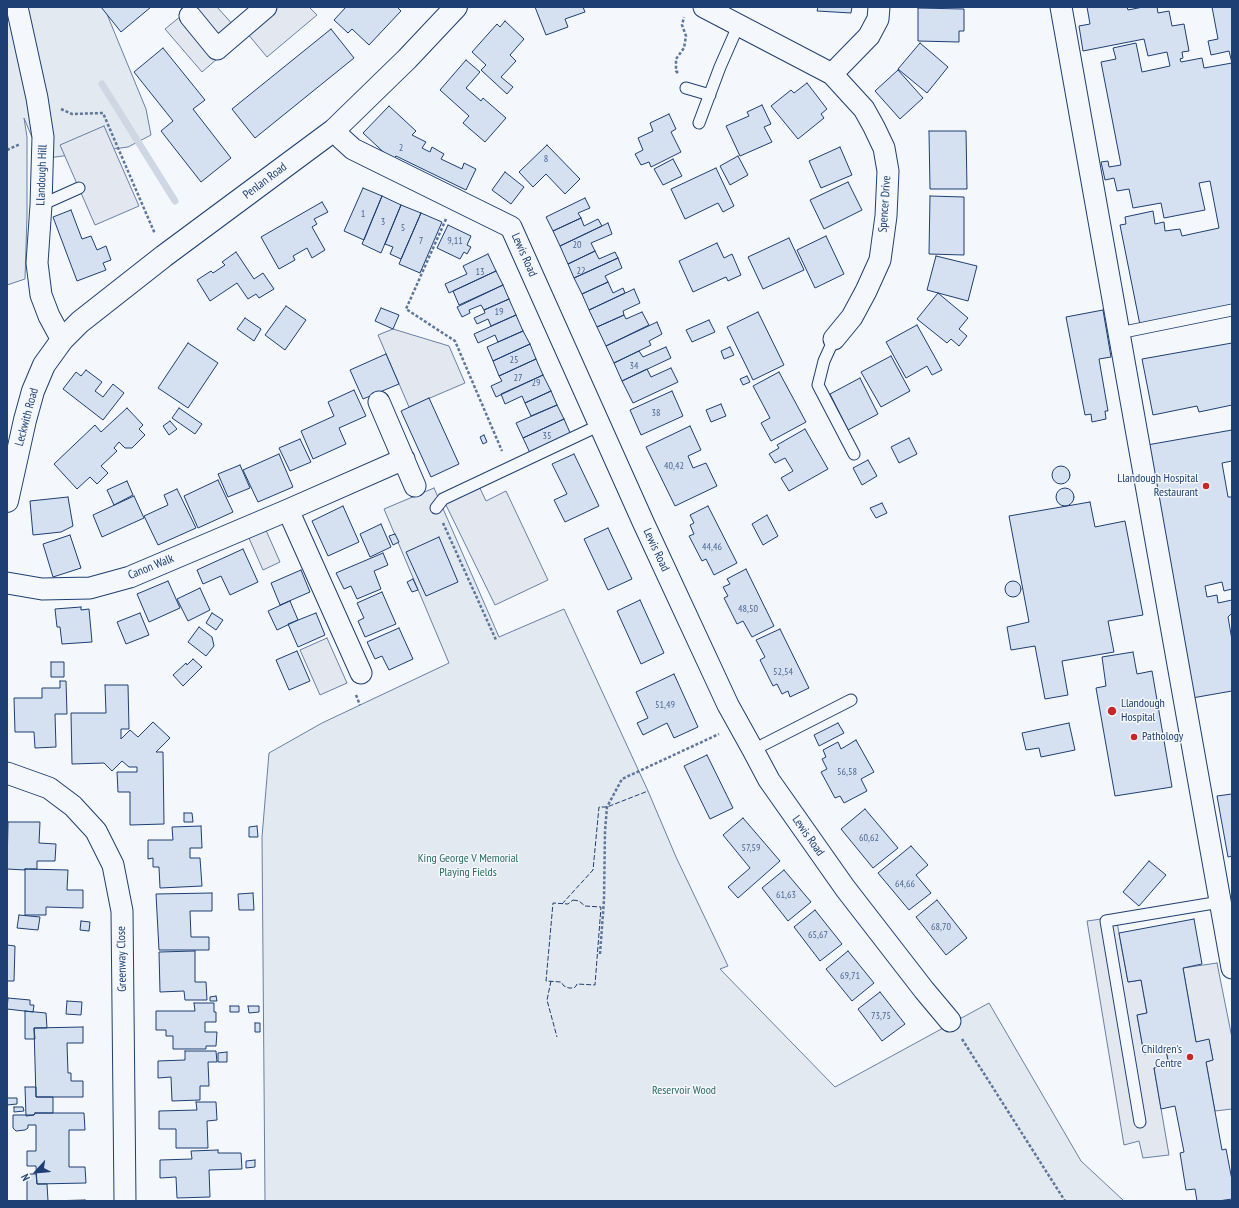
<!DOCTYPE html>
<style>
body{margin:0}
#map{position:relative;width:1239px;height:1208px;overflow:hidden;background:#f4f7fb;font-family:"PT Sans Narrow",sans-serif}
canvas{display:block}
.frame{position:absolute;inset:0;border:8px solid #1d3f73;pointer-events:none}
.north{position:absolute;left:16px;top:1152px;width:40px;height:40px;-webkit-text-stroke:3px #f4f7fb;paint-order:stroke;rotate:243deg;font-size:11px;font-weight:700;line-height:16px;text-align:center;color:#1d3f73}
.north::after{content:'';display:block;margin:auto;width:14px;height:18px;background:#1d3f73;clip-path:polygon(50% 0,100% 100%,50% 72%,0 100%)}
</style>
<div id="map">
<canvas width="1239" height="1208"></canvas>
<div class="frame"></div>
<div class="north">N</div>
</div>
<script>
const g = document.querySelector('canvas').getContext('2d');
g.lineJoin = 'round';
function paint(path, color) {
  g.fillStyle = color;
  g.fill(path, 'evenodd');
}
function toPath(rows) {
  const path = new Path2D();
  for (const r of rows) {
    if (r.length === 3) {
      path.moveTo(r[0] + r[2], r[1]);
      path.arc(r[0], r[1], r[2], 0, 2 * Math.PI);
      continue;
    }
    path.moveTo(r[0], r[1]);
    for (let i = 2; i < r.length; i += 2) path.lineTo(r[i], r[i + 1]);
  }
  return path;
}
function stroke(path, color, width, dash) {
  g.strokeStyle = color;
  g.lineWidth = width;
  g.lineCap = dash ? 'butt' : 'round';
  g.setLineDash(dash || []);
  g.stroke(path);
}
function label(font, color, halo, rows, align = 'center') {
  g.font = font + ' "PT Sans Narrow",sans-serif';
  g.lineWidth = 3;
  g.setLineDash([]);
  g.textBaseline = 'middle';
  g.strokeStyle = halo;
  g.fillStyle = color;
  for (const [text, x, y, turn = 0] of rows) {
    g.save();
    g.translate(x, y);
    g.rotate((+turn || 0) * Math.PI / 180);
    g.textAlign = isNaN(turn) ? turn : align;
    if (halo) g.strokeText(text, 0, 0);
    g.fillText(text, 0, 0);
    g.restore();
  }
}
const green = toPath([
 [7,7,104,7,146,109,151,135,128,147,41,159,24,118,27,137,27,215,25,279,7,285,7,7],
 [434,488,499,637,564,609,648,791,676,857,728,966,720,969,835,1087,989,1003,1081,1161,1124,1201,265,1201,262,837,269,753,322,723,449,663,384,509,434,488]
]);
paint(green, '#e3e9f0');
stroke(green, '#687fa3', 1);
const parking = toPath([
 [192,7,217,7,235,27,255,7,309,7,317,15,267,57,247,33,202,72,165,29,192,7],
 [104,126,139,206,95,225,60,145,104,126],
 [393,329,449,346,465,383,409,407,378,335,393,329],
 [477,482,486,501,506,491,548,580,495,605,443,499,477,482],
 [265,528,280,562,263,570,248,536,265,528],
 [327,638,347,683,320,695,300,650,327,638],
 [1116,917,1128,982,1141,980,1147,1013,1137,1015,1144,1054,1166,1050,1169,1065,1154,1068,1169,1155,1143,1158,1139,1141,1124,1145,1087,921,1116,917],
 [1217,963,1232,1038,1232,1109,1215,1111,1206,1062,1213,1060,1209,1040,1196,1042,1183,968,1217,963]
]);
paint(parking, '#e3e8f0');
stroke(parking, '#687fa3', 1);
stroke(toPath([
 [102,84,175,201]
]), '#cfd7e4', 7);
const building = toPath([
 [101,7,151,7,121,32,101,7],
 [346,7,397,7,401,11,369,45,352,29,348,33,334,20,346,7],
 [535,7,583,7,585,12,565,19,568,27,546,35,535,7],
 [818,7,852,7,851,13,817,11,818,7],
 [1087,7,1127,7,1128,10,1143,7,1157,7,1158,13,1169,11,1172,26,1184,24,1189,51,1182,52,1183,58,1180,59,1181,62,1202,58,1204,68,1232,63,1229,51,1211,55,1208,41,1218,39,1212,7,1232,7,1232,306,1140,325,1120,225,1126,224,1125,217,1153,211,1155,224,1164,222,1165,231,1180,229,1182,236,1219,228,1210,181,1199,183,1205,210,1164,218,1161,203,1133,208,1129,189,1117,191,1114,178,1105,180,1101,162,1108,161,1109,167,1121,165,1101,62,1116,59,1113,48,1136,43,1142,72,1170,66,1167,52,1148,56,1144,39,1083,51,1079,26,1090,24,1087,7],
 [918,8,964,9,964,31,959,31,959,42,918,41,918,8],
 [505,21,524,39,510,55,516,61,501,77,513,87,507,94,481,70,486,65,472,52,497,24,500,27,505,21],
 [331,29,354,58,255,138,232,109,331,29],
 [920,43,948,67,927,93,898,69,920,43],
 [163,48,205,100,193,109,231,158,201,182,161,131,173,121,134,72,163,48],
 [466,60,480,72,466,88,481,101,483,98,506,118,485,142,463,123,469,116,440,90,466,60],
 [898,70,923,98,900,119,875,91,898,70],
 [807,83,827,109,821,114,824,118,798,139,771,106,791,90,794,93,807,83],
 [762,105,771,124,764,127,772,142,740,156,726,126,749,116,747,112,762,105],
 [389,106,416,131,412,135,426,142,422,148,430,152,432,147,444,154,441,159,462,169,464,163,476,169,466,190,396,156,392,160,363,133,389,106],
 [669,114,676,129,671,132,681,152,651,167,649,162,641,165,635,154,643,150,638,138,653,131,650,123,669,114],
 [929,131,966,131,967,189,930,189,929,131],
 [547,145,580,179,565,194,546,174,533,187,519,172,547,145],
 [840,147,852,175,821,188,809,161,840,147],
 [738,156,748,175,730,185,720,166,738,156],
 [673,159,682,176,663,185,654,169,673,159],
 [716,168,734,206,723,212,718,203,685,219,671,189,716,168],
 [505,172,524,187,511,204,492,190,505,172],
 [848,182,862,210,824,229,810,200,848,182],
 [363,188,382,196,364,240,344,231,363,188],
 [382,196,401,205,381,253,362,244,382,196],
 [930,196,964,197,964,255,929,254,930,196],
 [585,198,590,208,578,213,581,218,553,231,546,217,585,198],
 [322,202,328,212,314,219,317,224,312,227,325,250,312,258,307,248,293,256,295,260,279,269,261,237,322,202],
 [401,205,421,213,401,259,390,254,393,247,385,244,401,205],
 [71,210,82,239,91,236,97,250,106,246,111,260,103,263,106,270,77,281,53,217,71,210],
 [421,213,442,222,420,273,399,264,421,213],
 [581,218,584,226,598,219,602,226,560,246,553,231,581,218],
 [608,223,612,234,591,243,595,251,568,264,560,246,608,223],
 [448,225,471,236,467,245,471,247,467,254,464,252,460,259,437,248,448,225],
 [826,236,844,274,815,288,797,250,826,236],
 [789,238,804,270,763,289,748,257,789,238],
 [717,243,724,258,732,254,741,275,728,281,726,277,693,292,679,261,717,243],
 [595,251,599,259,615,252,618,258,574,278,568,264,595,251],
 [236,252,254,279,263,273,274,289,259,298,256,294,248,299,237,283,210,301,197,280,211,271,213,273,225,265,222,262,236,252],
 [488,254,496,271,449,293,445,284,467,274,463,266,488,254],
 [936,256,977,266,968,301,927,290,936,256],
 [618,258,622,268,605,276,608,282,582,294,574,278,618,258],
 [496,271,503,285,459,305,453,291,496,271],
 [608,282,613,293,623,288,625,293,589,310,582,294,608,282],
 [503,285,509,299,484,310,481,305,469,310,470,313,462,317,457,307,503,285],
 [634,289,640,303,623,311,624,315,597,327,589,310,634,289],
 [938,293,968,318,959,329,967,336,959,346,951,339,947,343,917,319,938,293],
 [509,299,516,315,491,326,488,319,477,324,474,318,485,313,484,310,509,299],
 [286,306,306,320,285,350,265,335,286,306],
 [381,308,399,315,393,329,375,321,381,308],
 [1103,310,1111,357,1099,359,1108,411,1105,411,1106,419,1092,422,1091,414,1085,415,1066,317,1103,310],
 [642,312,649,325,606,346,597,327,624,315,626,319,642,312],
 [758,312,784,365,753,380,727,327,758,312],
 [516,315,523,331,498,342,495,335,478,343,474,334,516,315],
 [245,318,261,329,254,341,237,329,245,318],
 [709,320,715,332,692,342,686,330,709,320],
 [657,322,662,334,649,341,651,345,614,363,606,346,657,322],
 [917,325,942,370,932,375,927,366,906,378,886,342,917,325],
 [523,331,530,344,493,361,487,347,523,331],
 [188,343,218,363,188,408,158,388,188,343],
 [1232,343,1232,405,1199,412,1197,406,1153,415,1142,359,1232,343],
 [530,344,536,359,499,376,493,361,530,344],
 [666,347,671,358,622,381,614,363,639,351,643,357,666,347],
 [730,347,734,355,724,359,721,351,730,347],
 [386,354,399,384,363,399,350,370,386,354],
 [891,356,910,391,881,407,861,372,891,356],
 [536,359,543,375,496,397,491,386,502,381,499,376,536,359],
 [671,368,678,382,633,403,622,381,647,369,651,377,671,368],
 [86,370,102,382,95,391,103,397,113,384,124,393,103,420,63,389,76,372,81,376,86,370],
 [779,372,806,422,771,441,761,423,770,418,753,386,779,372],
 [543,375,551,391,525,403,522,396,505,404,501,394,543,375],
 [747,376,750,382,743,385,740,379,747,376],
 [860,378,878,414,848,430,830,394,860,378],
 [354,390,366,416,339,428,346,444,313,459,301,431,334,416,328,402,354,390],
 [551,391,557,405,531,416,525,403,551,391],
 [672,391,683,416,641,435,630,410,672,391],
 [429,398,459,464,431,477,401,411,429,398],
 [721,404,726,416,711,422,706,410,721,404],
 [557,405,564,419,523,438,516,423,557,405],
 [127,408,143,425,139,429,145,435,132,448,125,448,119,442,114,448,117,451,101,466,108,473,97,484,90,477,77,489,54,464,95,425,101,432,127,408],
 [179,408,202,424,195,434,172,418,179,408],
 [564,419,571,435,530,453,523,438,564,419],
 [170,421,177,429,169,435,163,426,170,421],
 [690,426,701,450,688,456,693,468,706,463,717,486,675,506,646,447,690,426],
 [805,429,828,469,789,491,781,478,793,471,785,458,775,463,769,454,779,448,777,445,805,429],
 [1232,430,1232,461,1222,463,1228,497,1232,497,1232,589,1224,591,1222,582,1205,586,1207,597,1217,595,1218,603,1232,600,1232,613,1228,617,1232,640,1232,691,1192,698,1147,445,1232,430],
 [484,435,487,442,483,444,480,437,484,435],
 [909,438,917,454,899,463,891,447,909,438],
 [300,439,311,462,290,471,279,448,300,439],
 [279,454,293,487,258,502,243,470,279,454],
 [574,454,599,506,565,522,554,500,567,494,552,464,574,454],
 [868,460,877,476,862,485,853,468,868,460],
 [240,465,250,488,228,497,218,474,240,465],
 [1061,475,9],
 [218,480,233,512,198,528,184,496,218,480],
 [127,481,133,495,114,505,107,490,127,481],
 [1065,497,9],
 [177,489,196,528,158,545,144,516,168,505,164,495,177,489],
 [134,496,144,518,102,537,93,515,134,496],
 [68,497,73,526,61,532,33,535,30,501,68,497],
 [1090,502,1095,527,1125,521,1143,615,1108,621,1114,652,1062,661,1068,695,1045,699,1035,646,1011,650,1007,627,1029,622,1009,516,1090,502],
 [882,503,887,513,876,518,870,508,882,503],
 [343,506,359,542,328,556,312,521,343,506],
 [708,506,737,563,714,575,706,559,702,561,689,536,694,534,690,525,694,523,690,515,708,506],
 [767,515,778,536,763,545,752,524,767,515],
 [381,524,391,547,370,557,360,534,381,524],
 [608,528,632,579,608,590,584,539,608,528],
 [395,534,399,542,393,545,389,536,395,534],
 [70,535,81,568,53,577,43,544,70,535],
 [439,537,458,582,426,596,406,552,439,537],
 [243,549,258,582,230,595,221,576,203,584,197,570,243,549],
 [383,553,388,565,374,571,381,589,357,599,351,586,344,589,336,573,383,553],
 [746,569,774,626,752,637,743,621,737,624,724,598,728,596,723,587,730,584,727,579,746,569],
 [301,570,310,592,280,605,271,583,301,570],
 [413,579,418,590,412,592,407,582,413,579],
 [168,581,180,608,149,622,137,594,168,581],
 [1013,589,8],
 [200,588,210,610,188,621,177,599,200,588],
 [382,592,396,624,365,637,358,621,364,618,357,603,382,592],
 [640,600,664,653,641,664,617,611,640,600],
 [290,601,298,620,277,630,268,611,290,601],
 [81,607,81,610,89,609,92,642,62,644,60,627,57,627,55,609,81,607],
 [140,613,149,635,126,644,117,622,140,613],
 [212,613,223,620,216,630,206,623,212,613],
 [316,613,325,635,298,647,288,624,316,613],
 [199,627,212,637,214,646,206,656,188,642,199,627],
 [399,628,413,659,389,670,382,656,375,659,367,642,399,628],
 [780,629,809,688,790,697,788,691,782,694,777,684,773,686,760,660,765,657,756,640,780,629],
 [297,651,310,681,289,690,276,660,297,651],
 [1133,652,1137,674,1152,671,1172,787,1115,796,1096,688,1106,686,1102,657,1133,652],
 [193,659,202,667,183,686,173,675,186,663,187,665,193,659],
 [51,662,64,662,64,677,51,677,51,662],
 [674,674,698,727,674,738,667,723,643,735,637,723,648,718,636,692,674,674],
 [60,681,66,681,67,714,55,714,56,747,35,748,34,732,15,732,14,698,42,698,42,688,60,688,60,681],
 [105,685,128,685,129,729,121,729,121,739,130,730,138,737,153,722,170,738,156,752,163,752,164,824,130,825,130,792,118,792,117,772,137,772,137,767,129,767,122,761,112,771,104,763,72,764,71,713,106,713,105,685],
 [838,723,844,733,819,746,814,735,838,723],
 [1069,723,1075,750,1041,757,1039,748,1026,750,1022,733,1069,723],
 [856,740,874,772,861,779,867,791,844,803,840,796,835,798,821,772,827,769,822,759,826,757,823,750,838,742,841,749,856,740],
 [707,755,733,808,710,819,684,766,707,755],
 [1232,794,1232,856,1228,857,1217,796,1232,794],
 [865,809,898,848,873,868,841,829,865,809],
 [184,813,192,813,193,822,184,822,184,813],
 [743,818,780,861,738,898,728,887,750,868,723,835,743,818],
 [8,822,40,822,39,843,56,844,55,861,37,861,37,869,25,869,25,870,7,869,8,822],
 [201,826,202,848,190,848,190,858,200,858,202,886,160,888,159,867,153,867,153,858,148,859,148,840,173,840,172,827,201,826],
 [257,826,258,837,249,837,249,827,257,826],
 [911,846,928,865,916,875,931,893,909,910,878,873,911,846],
 [1149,861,1166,875,1139,906,1123,892,1149,861],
 [25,869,68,870,67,890,83,890,83,908,46,907,46,915,25,915,25,869],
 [784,870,811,902,788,921,762,888,784,870],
 [212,893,212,911,190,911,191,937,209,937,209,950,159,950,156,894,212,893],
 [253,893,254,910,239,910,238,894,253,893],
 [937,900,967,938,946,955,916,917,937,900],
 [815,910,842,944,820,961,794,927,815,910],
 [19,915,40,917,38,930,17,928,19,915],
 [1194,919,1202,964,1183,968,1196,1042,1209,1039,1213,1060,1206,1062,1222,1150,1226,1149,1232,1180,1232,1199,1218,1201,1197,1201,1195,1189,1186,1190,1180,1153,1184,1152,1175,1106,1161,1109,1154,1068,1169,1065,1166,1050,1144,1054,1137,1015,1147,1013,1141,980,1128,982,1119,933,1194,919],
 [81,921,90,922,89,931,80,930,81,921],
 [7,945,15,946,14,981,7,981,7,945],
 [195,951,195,982,206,982,207,1000,185,1000,184,991,160,992,159,952,195,951],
 [848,951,874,983,852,1001,826,969,848,951],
 [880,992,905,1024,882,1041,858,1009,880,992],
 [216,996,217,1001,210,1001,210,997,216,996],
 [8,998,30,1000,30,1005,34,1005,33,1012,7,1009,8,998],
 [67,1001,82,1002,81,1015,66,1014,67,1001],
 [194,1003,214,1003,214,1012,216,1012,216,1022,205,1022,205,1032,217,1032,216,1046,206,1046,206,1049,173,1049,173,1036,166,1036,166,1030,156,1030,156,1011,195,1011,194,1003],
 [230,1006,239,1006,239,1012,230,1012,230,1006],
 [248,1006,259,1006,259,1012,249,1013,248,1006],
 [25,1011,46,1013,47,1028,34,1028,35,1039,25,1039,25,1011],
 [255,1023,260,1023,260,1032,255,1032,255,1023],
 [83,1027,83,1043,67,1043,68,1073,71,1073,71,1081,83,1081,83,1097,36,1097,34,1028,83,1027],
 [185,1051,216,1051,217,1062,208,1062,209,1086,200,1086,200,1100,172,1101,171,1077,158,1078,158,1061,185,1060,185,1051],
 [227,1052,227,1062,218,1062,218,1053,227,1052],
 [25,1087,36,1087,36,1097,53,1097,53,1113,35,1113,34,1115,26,1116,25,1087],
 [7,1098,17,1098,17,1104,7,1105,7,1098],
 [196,1102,216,1102,217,1120,207,1121,208,1148,176,1148,176,1129,159,1129,159,1111,197,1110,196,1102],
 [14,1107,23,1107,24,1111,14,1112,14,1107],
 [35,1113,84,1113,85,1130,69,1130,69,1167,85,1167,86,1183,37,1184,36,1166,27,1166,27,1151,36,1151,36,1125,28,1125,28,1128,25,1130,16,1131,13,1128,13,1115,34,1115,35,1113],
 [218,1150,218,1153,241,1153,242,1169,209,1170,210,1197,177,1198,176,1177,160,1178,160,1160,192,1159,191,1151,218,1150],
 [255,1160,255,1167,246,1168,246,1161,255,1160],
 [27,1174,36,1174,37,1184,47,1184,48,1201,27,1201,27,1174],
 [85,1200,85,1201,38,1201,48,1201,85,1200]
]);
paint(building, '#d5e0f0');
stroke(building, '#1d3f73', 1);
const lane = toPath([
 [686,88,710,95],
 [699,123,720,67,738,26],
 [41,205,79,188],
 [1119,333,1232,310],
 [834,339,824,361,818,385,854,454],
 [436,508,443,499,600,425],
 [753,750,851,700],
 [1140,1122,1106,921,1220,902]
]);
const street = toPath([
 [17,7,37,98,43,137,41,205,37,263,41,295,49,316,62,340],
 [704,7,832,74,864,109,874,127,884,148,888,171,886,216,880,260,866,291,852,317,834,339],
 [1061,7,1232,968],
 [190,16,217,49,266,7],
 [832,74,869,36,878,19,879,7],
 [334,130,342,139,353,149,511,227,644,524,728,705,753,750,769,780,845,888,924,990,950,1021],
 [379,402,415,486],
 [288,510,361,673],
 [7,583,42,589,90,588,130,577,288,510,404,459],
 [7,773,49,788,73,806,96,831,113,865,122,911,125,1201]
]);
const secondary = toPath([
 [7,501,25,420,33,391,44,365,62,340,80,322,164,256,334,130,407,59,456,7]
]);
stroke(lane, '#1d3f73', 13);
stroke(street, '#1d3f73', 23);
stroke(secondary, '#1d3f73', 24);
stroke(toPath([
 [678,73,676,71,676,59,684,48,686,36,682,25,684,17],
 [61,109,72,114,103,113,155,234],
 [7,150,20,144],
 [446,219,406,309,455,341,502,451],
 [443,523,496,640],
 [356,695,360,705],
 [600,954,604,900,605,831,607,807,622,779,719,734],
 [962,1039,1065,1201]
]), '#5e769c', 2.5, [3, 2]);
stroke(lane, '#f4f7fb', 11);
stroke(street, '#f4f7fb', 21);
stroke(secondary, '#f4f7fb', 22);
stroke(toPath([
 [573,900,579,901,585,906,601,907,595,985,577,984,576,986,574,988,569,988,564,986,561,982,546,981,553,903,568,904,573,900],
 [562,904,593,870,599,807,607,807,648,791],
 [551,981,547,1000,557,1037]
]), '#1d3f73', 1, [5, 2]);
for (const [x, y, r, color] of [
 [1206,486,4,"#c62828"],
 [1112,711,5,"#c62828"],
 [1134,737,4,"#c62828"],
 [1190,1057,4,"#c62828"]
]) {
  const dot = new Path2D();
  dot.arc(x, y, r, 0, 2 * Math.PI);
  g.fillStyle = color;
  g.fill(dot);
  stroke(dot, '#f4f7fb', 1.5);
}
label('10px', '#4b6792', null, [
 ["2",401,148],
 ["8",546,159],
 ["1",363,214],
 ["3",383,222],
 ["5",403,228],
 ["7",421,241],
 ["9,11",455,241],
 ["20",577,245],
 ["22",581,271],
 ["13",480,272],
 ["19",499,312],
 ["25",514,360],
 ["34",634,366],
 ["27",518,378],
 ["29",536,383],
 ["38",656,413],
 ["35",547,436],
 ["40,42",674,466],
 ["44,46",712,547],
 ["48,50",748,609],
 ["52,54",783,672],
 ["51,49",665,705],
 ["56,58",847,772],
 ["60,62",869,838],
 ["57,59",751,848],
 ["64,66",905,884],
 ["61,63",786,895],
 ["68,70",941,927],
 ["65,67",818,935],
 ["69,71",850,976],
 ["73,75",881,1016]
]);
label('12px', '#1d3f73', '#f4f7fb', [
 ["Llandough Hill",42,175,-88],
 ["Penlan Road",265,181,-37],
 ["Spencer Drive",885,204,-86],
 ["Lewis Road",524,255,66],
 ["Leckwith Road",27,417,-75],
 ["Lewis Road",656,550,65],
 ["Canon Walk",151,567,-22],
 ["Lewis Road",808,836,55],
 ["Greenway Close",122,959,-91]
]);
label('12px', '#1d3f73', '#f4f7fb', [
 ["Llandough Hospital",1198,479],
 ["Restaurant",1198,493],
 ["Llandough",1121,704,"left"],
 ["Hospital",1121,718,"left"],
 ["Pathology",1142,737,"left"],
 ["Children's",1182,1050],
 ["Centre",1182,1064]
], 'right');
label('12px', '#2c6c60', '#f4f7fb', [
 ["King George V Memorial",468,859],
 ["Playing Fields",468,873],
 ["Reservoir Wood",684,1091]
]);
</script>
